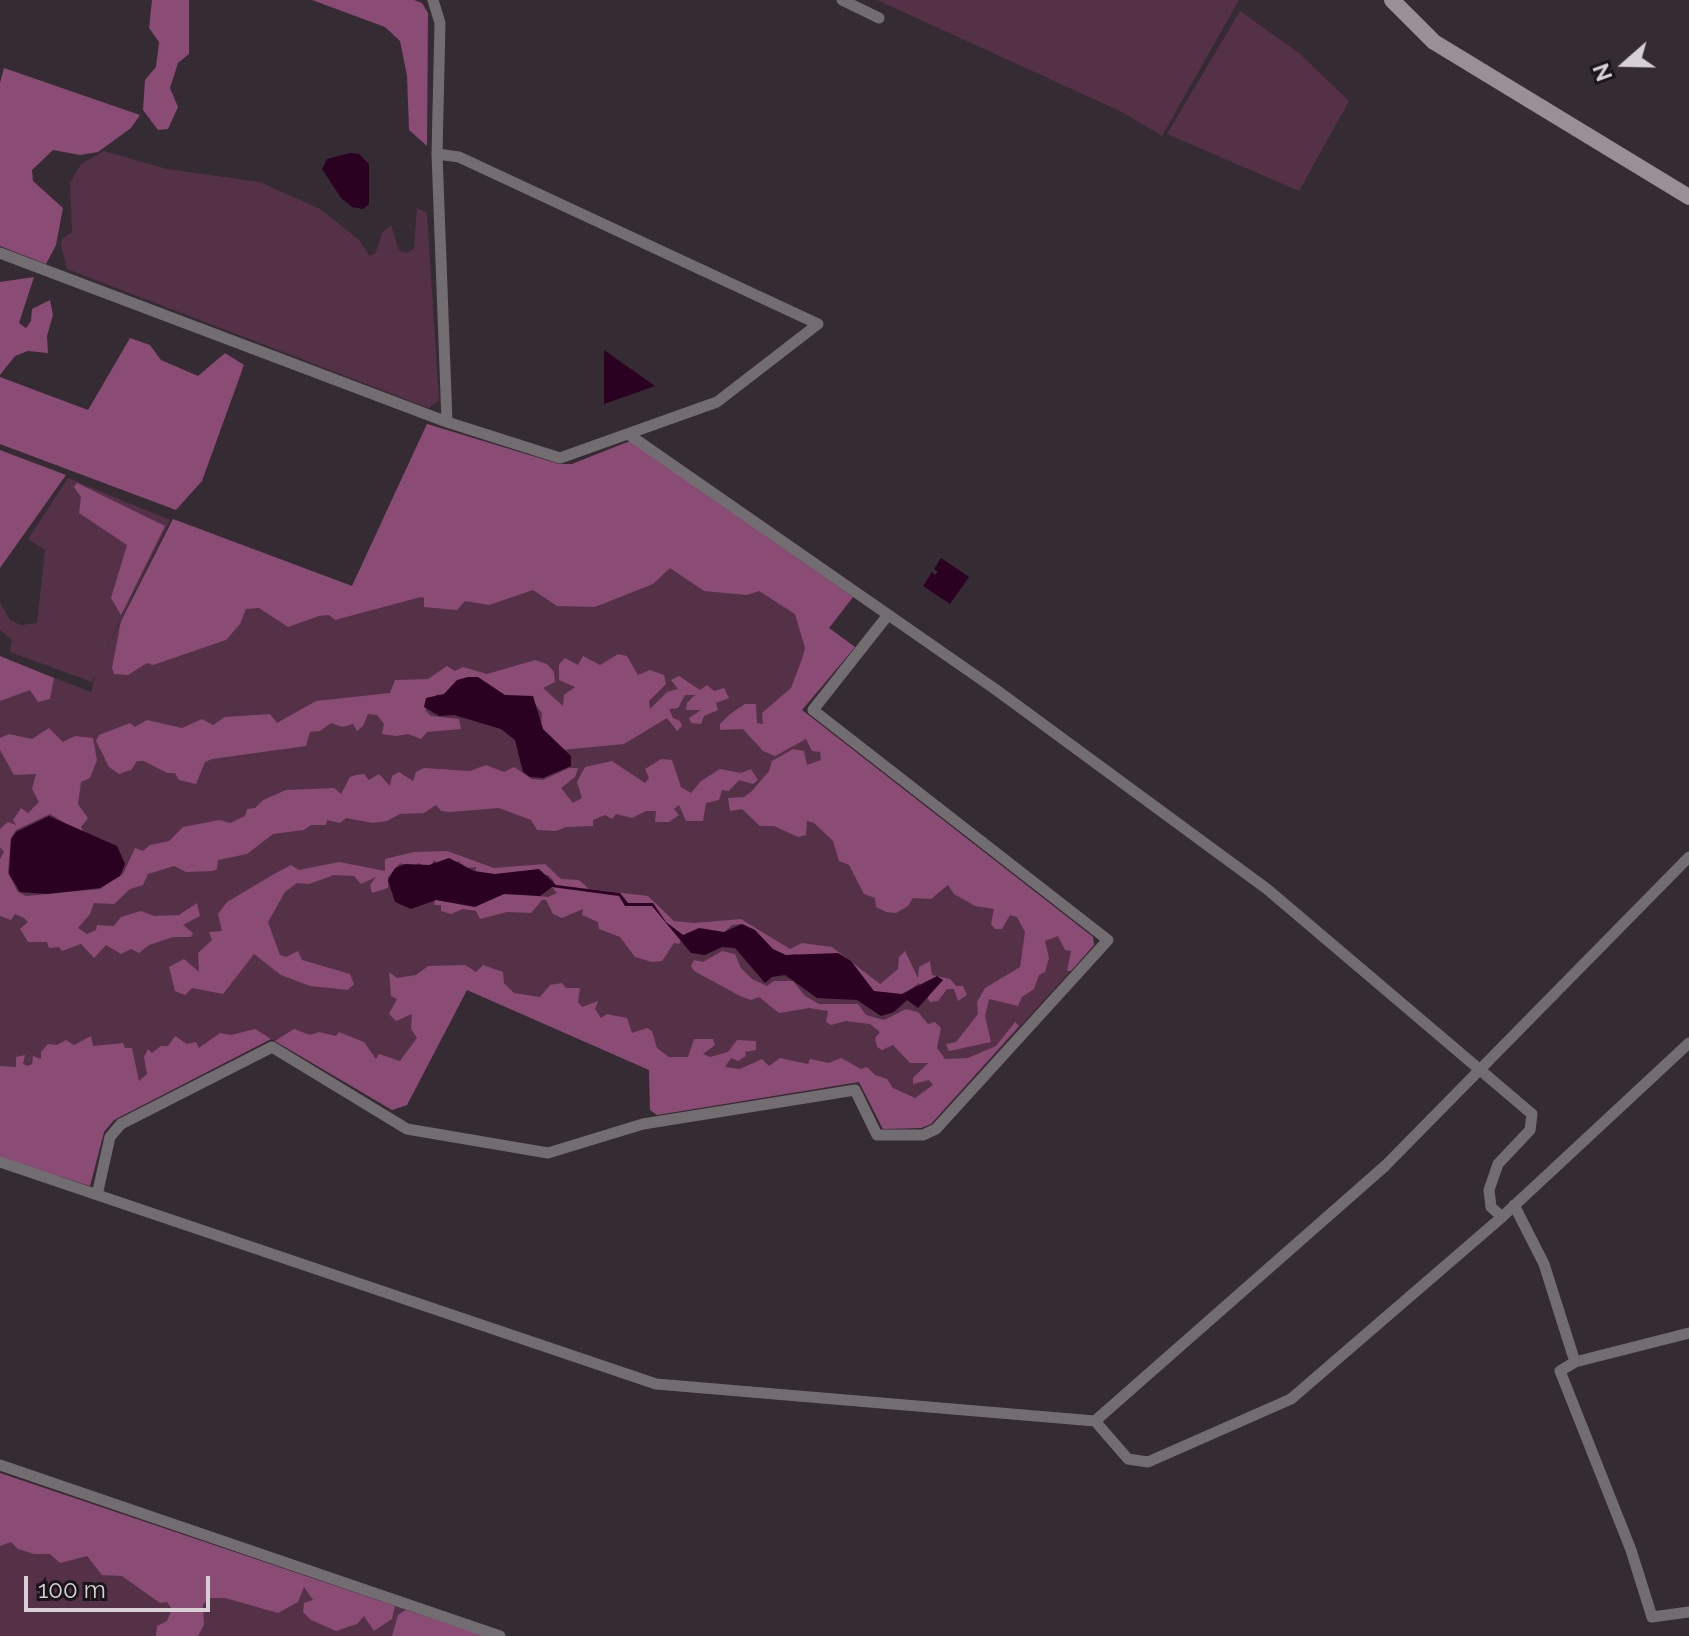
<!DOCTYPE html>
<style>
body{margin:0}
#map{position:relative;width:1689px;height:1636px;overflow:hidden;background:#352b32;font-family:Raleway,sans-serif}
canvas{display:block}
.north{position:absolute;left:1585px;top:24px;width:80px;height:80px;-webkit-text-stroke:6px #1a1518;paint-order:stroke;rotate:250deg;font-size:22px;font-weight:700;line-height:32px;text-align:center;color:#d7d0d4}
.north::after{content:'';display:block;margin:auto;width:28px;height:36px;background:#d7d0d4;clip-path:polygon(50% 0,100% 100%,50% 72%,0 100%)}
.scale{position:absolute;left:24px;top:1576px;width:186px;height:36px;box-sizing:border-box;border:4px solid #d7d0d4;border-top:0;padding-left:10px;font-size:24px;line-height:28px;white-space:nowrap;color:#d7d0d4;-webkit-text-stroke:6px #1a1518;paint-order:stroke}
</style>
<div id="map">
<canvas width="1689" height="1636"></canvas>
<div class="north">N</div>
<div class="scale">100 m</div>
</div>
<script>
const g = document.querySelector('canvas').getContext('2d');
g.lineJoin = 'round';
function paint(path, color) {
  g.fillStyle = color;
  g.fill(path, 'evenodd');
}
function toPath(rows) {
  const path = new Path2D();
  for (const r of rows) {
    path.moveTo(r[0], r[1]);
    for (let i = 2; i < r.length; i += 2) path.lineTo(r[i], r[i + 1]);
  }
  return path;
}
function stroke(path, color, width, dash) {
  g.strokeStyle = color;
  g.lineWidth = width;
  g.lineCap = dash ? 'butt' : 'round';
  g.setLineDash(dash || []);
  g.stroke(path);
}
paint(toPath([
 [877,0,1239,0,1162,136,1122,112],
 [1240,11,1299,53,1349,101,1299,191,1167,134],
 [104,151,167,169,260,182,320,209,358,239,370,256,376,252,382,233,391,225,399,251,406,253,414,249,417,208,427,213,439,400,429,408,67,269,61,245,62,239,72,232,70,183,81,164],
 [427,424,559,464,572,464,630,441,853,597,829,628,855,647,802,710,1093,937,1094,945,931,1124,921,1128,883,1129,859,1082,657,1115,650,1110,649,1070,467,990,407,1105,392,1110,271,1039,114,1120,104,1132,90,1186,0,1157,0,657,91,692,96,672,92,682,10,652,12,640,0,630,0,603,10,620,21,625,37,623,45,550,28,539,68,478,170,520,97,668,173,519,352,586],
 [0,1473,395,1606,486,1636,0,1636]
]), '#553148');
paint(toPath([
 [152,0,189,0,189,54,178,63,170,88,178,107,168,129,158,130,143,110,145,80,156,67,159,42,149,28],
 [312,0,414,0,422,3,428,13,427,146,409,130,407,76,400,41,385,27],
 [4,68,140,115,131,128,98,152,80,155,53,150,32,170,33,181,63,208,56,245,46,264,0,246,0,83],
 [34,277,19,323,26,328,31,321,32,309,50,300,53,315,47,336,48,353,28,351,15,356,0,375,0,282],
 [130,338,150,345,161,360,198,376,225,353,244,365,202,481,176,510,0,444,0,377,88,410],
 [427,424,559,464,572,464,630,441,853,597,829,628,855,647,802,710,1093,937,1094,945,1071,971,1067,971,1071,951,1065,950,1058,936,1045,941,1049,958,1045,972,1039,975,1034,989,1022,997,1018,1006,989,999,985,1016,991,1042,949,1051,946,1044,956,1042,978,1014,977,1002,985,988,1020,967,1025,932,1017,917,1010,915,1002,929,995,929,991,924,994,909,975,906,954,894,948,885,931,899,913,898,908,906,896,913,886,912,876,907,875,898,864,894,849,865,839,861,833,841,814,823,807,821,806,835,798,837,774,826,760,826,742,809,730,811,728,798,744,797,752,791,769,771,772,761,793,749,804,751,807,765,821,760,820,752,812,751,806,739,775,756,763,751,743,729,720,730,720,724,730,714,745,704,756,704,757,723,763,724,762,713,791,688,802,659,805,648,795,614,759,591,747,595,704,591,670,568,653,584,595,607,557,606,533,590,489,605,465,601,457,610,424,607,424,598,421,597,335,620,329,615,319,616,288,627,259,608,246,609,240,624,226,640,153,665,147,663,128,675,114,674,112,668,121,621,173,519,352,586],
 [0,450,66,475,0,568],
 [77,483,165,526,121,615,111,598,127,545,79,513,81,497,74,487],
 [618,654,627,656,638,675,650,670,664,675,666,684,649,701,650,709,667,692,678,689,671,680,679,676,700,690,707,685,714,691,724,688,729,698,716,703,718,710,704,716,701,724,691,723,689,718,701,710,686,710,687,703,695,695,685,695,678,708,669,709,673,718,680,721,682,726,677,731,667,718,624,744,562,750,541,728,542,713,530,697,447,698,437,694,425,710,431,716,459,719,461,729,427,732,421,739,408,734,396,736,382,734,384,724,377,715,368,714,363,726,357,731,353,724,342,727,331,723,320,731,310,732,306,746,212,759,205,762,196,784,179,780,175,773,167,773,144,761,137,761,131,770,119,774,109,767,96,741,99,735,130,723,135,727,147,720,182,728,202,719,213,725,225,717,270,714,277,723,316,701,390,693,395,680,428,679,447,666,455,671,463,667,487,674,535,660,547,664,554,672,555,682,543,688,563,706,564,695,575,687,559,680,559,664,565,658,578,665,583,656,600,665],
 [0,656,54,678,50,699,38,702,30,690,0,701],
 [49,728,63,742,75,736,93,738,97,760,90,778,81,782,78,804,88,818,81,827,84,832,105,842,69,832,71,827,50,814,16,830,11,838,8,873,18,892,26,896,100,889,123,874,135,848,143,851,150,845,169,841,183,827,219,820,230,823,245,816,247,809,255,808,263,800,286,790,334,788,341,794,350,777,356,775,364,774,369,780,379,774,390,786,392,776,399,772,413,781,416,772,424,768,470,771,486,765,504,772,514,767,532,779,543,780,569,768,578,768,575,777,561,788,573,803,582,798,577,782,585,767,612,761,645,783,649,778,645,769,661,759,672,760,681,787,691,793,701,781,720,769,741,773,751,769,758,780,753,784,739,780,729,791,722,790,719,800,706,803,703,821,686,821,679,805,674,809,679,815,669,822,655,822,656,811,646,811,632,818,616,814,612,819,605,815,593,820,593,826,566,827,556,831,537,830,531,820,499,808,450,812,441,811,436,805,424,813,400,814,387,821,373,823,346,818,340,823,327,820,326,825,311,825,304,830,273,834,247,854,218,860,217,869,212,871,186,872,174,866,148,874,143,885,130,889,114,904,94,903,90,914,78,928,87,934,96,930,97,925,114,926,121,917,141,911,154,916,179,915,197,903,200,916,183,925,193,933,191,937,173,937,149,945,139,953,131,949,121,954,106,945,94,958,81,944,62,951,59,947,49,948,47,942,28,942,20,929,28,922,24,918,15,914,11,920,0,916,0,859,4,852,0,847,0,829,8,822,16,825,13,820,21,808,28,813,39,802,32,789,36,774,14,775,0,750,0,738,9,734,32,739],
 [447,851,494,868,545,864,561,879,579,880,589,889,648,896,674,921,694,923,741,919,790,949,802,943,832,947,880,984,898,969,899,957,905,951,918,978,919,967,930,961,932,975,950,979,956,986,963,986,967,995,958,1001,954,989,947,989,938,1001,930,1002,919,983,902,995,864,993,868,985,864,980,797,954,779,956,740,924,732,925,720,936,682,939,679,944,674,943,662,961,652,962,635,957,620,937,599,929,598,922,582,915,583,909,562,918,553,914,546,900,542,900,531,913,507,912,480,919,476,911,463,909,451,914,441,911,441,905,434,905,435,898,470,906,507,893,548,897,557,893,551,886,554,881,548,875,513,875,505,883,475,875,476,867,467,868,458,861,444,870,434,860,430,868,418,863,413,869,400,863,388,877,388,888,372,893,370,885,376,877,361,884,354,876,334,875,309,884,297,883,285,892,268,922,280,955,286,957,298,951,302,960,350,974,354,984,348,990,310,986,281,975,254,954,223,994,192,988,185,995,175,991,169,967,184,959,199,972,198,953,212,940,209,932,222,931,218,914,227,902,274,874,291,865,299,870,339,862,385,871,385,859,414,852],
 [722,951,735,954,741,968,752,979,767,986,774,981,793,981,805,996,819,1004,858,1004,866,1015,884,1020,906,1009,918,1012,928,1024,935,1022,941,1028,937,1048,945,1059,968,1058,996,1046,1015,1022,1019,1026,931,1124,921,1128,883,1129,859,1082,657,1115,650,1110,649,1070,467,990,407,1105,392,1110,275,1041,294,1029,310,1035,319,1032,336,1036,339,1032,364,1042,376,1059,379,1054,400,1061,417,1038,411,1029,412,1014,396,1021,389,1014,397,999,391,996,389,972,397,978,416,975,428,966,465,965,476,972,483,965,503,972,504,983,514,993,540,997,550,985,562,983,566,988,580,988,578,1002,582,1007,598,1001,595,1009,601,1018,607,1014,627,1018,632,1033,647,1028,652,1031,657,1048,669,1057,688,1057,694,1039,713,1039,715,1045,703,1054,710,1057,728,1052,737,1040,756,1041,756,1050,745,1052,746,1056,738,1061,731,1058,725,1067,740,1069,762,1059,769,1066,780,1058,808,1064,810,1059,829,1063,841,1058,861,1069,867,1067,875,1075,887,1079,893,1088,915,1098,933,1085,929,1080,913,1084,913,1078,928,1063,910,1063,893,1045,882,1050,877,1047,875,1038,880,1032,870,1024,846,1021,831,1025,826,1022,828,1011,809,1008,779,1013,759,997,751,1000,740,996,694,971,691,966,694,960,703,962],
 [255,1029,271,1039,114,1120,104,1132,90,1186,0,1157,0,1066,16,1067,16,1057,25,1055,23,1064,28,1066,32,1064,33,1056,41,1059,41,1052,48,1044,57,1045,66,1040,74,1045,91,1036,93,1046,123,1043,125,1048,132,1048,139,1081,147,1074,144,1057,148,1049,152,1053,161,1046,168,1046,175,1036,187,1044,196,1042,199,1048,220,1033,231,1035],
 [0,1473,395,1606,392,1619,374,1631,364,1616,357,1624,336,1631,311,1620,303,1612,304,1603,313,1600,304,1587,298,1602,278,1613,225,1598,209,1598,203,1605,204,1625,198,1636,156,1636,157,1626,167,1621,170,1614,171,1608,167,1602,160,1603,122,1576,102,1575,87,1556,60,1563,50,1554,34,1554,18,1549,11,1542,0,1546],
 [406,1610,486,1636,392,1636,398,1615]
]), '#8a4b75');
paint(toPath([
 [350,153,359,154,369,164,369,204,363,209,352,207,341,198,322,169,327,159],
 [604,350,655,386,604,404],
 [941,558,969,577,950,604,923,586,932,572,935,575,938,572,934,569],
 [468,677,478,677,505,695,533,696,543,729,571,756,571,766,543,778,530,777,523,772,515,740,501,729,454,715,439,716,424,707,426,698,444,694,457,680],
 [49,816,117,846,125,864,120,876,100,888,47,894,20,892,9,874,11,839,16,832],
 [449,858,474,871,495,874,539,869,556,885,620,893,628,903,653,903,666,922,683,935,699,928,724,932,742,924,755,930,773,949,786,955,838,953,851,961,874,991,902,994,937,976,943,980,918,1008,907,1000,894,1012,881,1016,857,1000,817,998,785,975,772,977,765,983,735,948,722,947,705,955,691,953,652,906,625,906,619,896,552,887,540,896,504,894,475,907,436,900,411,909,395,902,388,880,395,868,405,864,429,865]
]), '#2a0120');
stroke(toPath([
 [433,0,440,23,437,154,447,422],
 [842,0,879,18],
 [0,253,447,422,560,458,717,402,818,324,459,157,437,154],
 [631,436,995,689,1267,889,1532,1114,1530,1130,1498,1164,1489,1190,1491,1207,1502,1217],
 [0,1162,656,1384,1095,1421,1128,1459,1148,1462,1291,1399,1502,1217,1689,1043],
 [97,1195,110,1137,121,1124,272,1047,407,1129,548,1153,643,1124,855,1090,877,1135,923,1135,936,1129,1108,940,813,710,888,615],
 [1514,1205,1544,1264,1575,1362],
 [1689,1333,1575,1362,1560,1371,1631,1550,1652,1617,1689,1612],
 [1095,1421,1385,1166,1689,857],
 [0,1465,500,1636]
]), '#726d70', 11);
stroke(toPath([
 [1392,0,1434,42,1689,197]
]), '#989095', 16);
</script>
